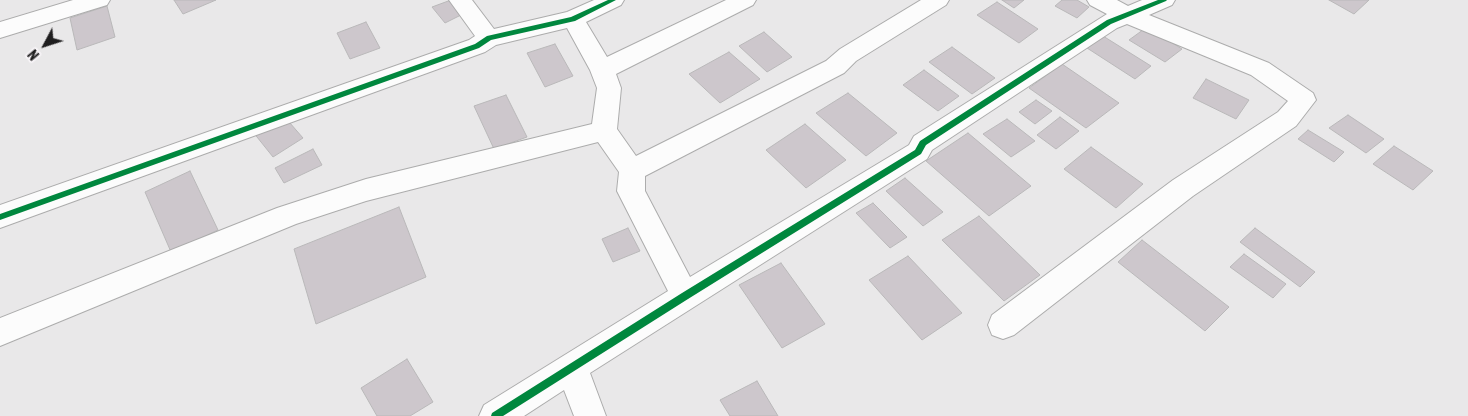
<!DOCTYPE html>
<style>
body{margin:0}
#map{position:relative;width:1468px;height:416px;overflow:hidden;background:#e9e8e9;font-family:"Asap Condensed",sans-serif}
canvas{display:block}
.north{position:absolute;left:20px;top:20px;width:50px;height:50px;-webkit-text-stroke:4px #f7f4f7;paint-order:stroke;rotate:230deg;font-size:14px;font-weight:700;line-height:20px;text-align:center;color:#1f1e1f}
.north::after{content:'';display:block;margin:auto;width:18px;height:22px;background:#1f1e1f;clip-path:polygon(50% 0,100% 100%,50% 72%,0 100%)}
</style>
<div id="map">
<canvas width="1468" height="416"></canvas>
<div class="north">N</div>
</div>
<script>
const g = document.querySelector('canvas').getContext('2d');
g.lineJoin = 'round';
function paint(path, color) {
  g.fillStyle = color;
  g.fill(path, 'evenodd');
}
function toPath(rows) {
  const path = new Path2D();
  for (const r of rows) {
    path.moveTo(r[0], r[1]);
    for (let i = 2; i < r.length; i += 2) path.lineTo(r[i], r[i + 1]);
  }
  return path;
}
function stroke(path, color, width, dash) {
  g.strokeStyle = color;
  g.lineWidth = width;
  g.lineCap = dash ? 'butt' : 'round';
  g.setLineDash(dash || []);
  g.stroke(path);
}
const building = toPath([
 [174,0,216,0,183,14,174,0],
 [451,0,463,14,445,23,432,7,451,0],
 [1002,0,1024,0,1014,8,1002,0],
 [1062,0,1077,0,1089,7,1077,18,1055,6,1062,0],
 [1329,0,1369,0,1354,14,1329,0],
 [997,2,1038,29,1019,43,977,15,997,2],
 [107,6,115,37,77,50,70,18,107,6],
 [366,22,380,48,350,59,337,33,366,22],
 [1147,27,1182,49,1165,62,1129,40,1147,27],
 [764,32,792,57,767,72,739,46,764,32],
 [1103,36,1151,66,1135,79,1087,48,1103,36],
 [555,44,573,76,545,87,527,53,555,44],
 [952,47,995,78,972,94,929,62,952,47],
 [729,52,760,79,720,103,689,74,729,52],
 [1062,64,1119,103,1086,128,1029,88,1062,64],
 [924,70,959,96,938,111,903,85,924,70],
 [1206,79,1249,100,1236,119,1193,98,1206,79],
 [848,93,897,133,866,156,816,113,848,93],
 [506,95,527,137,494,149,474,106,506,95],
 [1036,100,1052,111,1035,124,1019,112,1036,100],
 [283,115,303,138,273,157,253,132,283,115],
 [1348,115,1384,139,1366,153,1329,128,1348,115],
 [1060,117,1079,131,1056,149,1037,135,1060,117],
 [1007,119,1035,141,1011,157,983,134,1007,119],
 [805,124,846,160,806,188,766,150,805,124],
 [1308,130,1344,152,1334,162,1298,139,1308,130],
 [968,133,1031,186,989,216,926,161,968,133],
 [1394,146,1433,171,1413,190,1373,164,1394,146],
 [1091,147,1143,184,1116,208,1064,169,1091,147],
 [313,149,322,165,284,183,275,168,313,149],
 [190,171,218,230,171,252,145,192,190,171],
 [905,178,943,212,923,226,886,191,905,178],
 [873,203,907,237,890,248,856,213,873,203],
 [399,207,426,277,316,324,294,249,399,207],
 [979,216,1040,275,1004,301,942,240,979,216],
 [628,228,640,251,613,262,602,239,628,228],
 [1255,228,1315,272,1300,287,1240,242,1255,228],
 [1142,240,1229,307,1205,331,1118,262,1142,240],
 [1244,254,1286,284,1273,298,1230,267,1244,254],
 [908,256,962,313,922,340,869,280,908,256],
 [781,263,825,324,782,348,739,285,781,263],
 [407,359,433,402,410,416,377,416,361,388,407,359],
 [757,381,778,416,730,416,720,400,757,381]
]);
paint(building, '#cdc7cc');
stroke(building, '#b9b8b9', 1);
const minor = toPath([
 [73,0,110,0,107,5,0,38,0,22,73,0],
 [449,0,472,0,494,29,567,12,594,0,624,0,621,5,586,22,607,57,726,0,756,0,753,5,616,74,621,88,617,129,636,156,826,61,840,49,921,0,949,0,946,5,856,61,844,73,645,176,645,191,690,277,909,145,914,136,1107,14,1090,5,1087,0,1117,0,1128,6,1142,0,1175,0,1172,5,1149,15,1269,63,1313,93,1316,100,1296,126,1193,196,1014,335,1003,339,992,335,988,325,992,315,1173,180,1278,112,1288,101,1251,75,1127,24,1117,28,932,150,927,159,590,373,606,416,574,416,564,390,524,416,479,416,484,405,668,291,617,191,619,172,598,142,366,201,296,224,0,346,0,318,277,208,366,179,592,124,597,88,590,70,567,28,496,45,485,52,0,228,0,205,469,40,475,36,449,0]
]);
stroke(minor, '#acacac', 2);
paint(minor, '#fcfcfc');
paint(toPath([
 [608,0,616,0,575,21,491,40,479,48,0,220,0,214,475,44,487,36,571,17,608,0],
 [1158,0,1167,0,1166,1,1111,24,926,145,921,154,688,299,503,416,491,416,492,413,682,293,915,150,920,141,1107,20,1158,0]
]), '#00873e');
</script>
